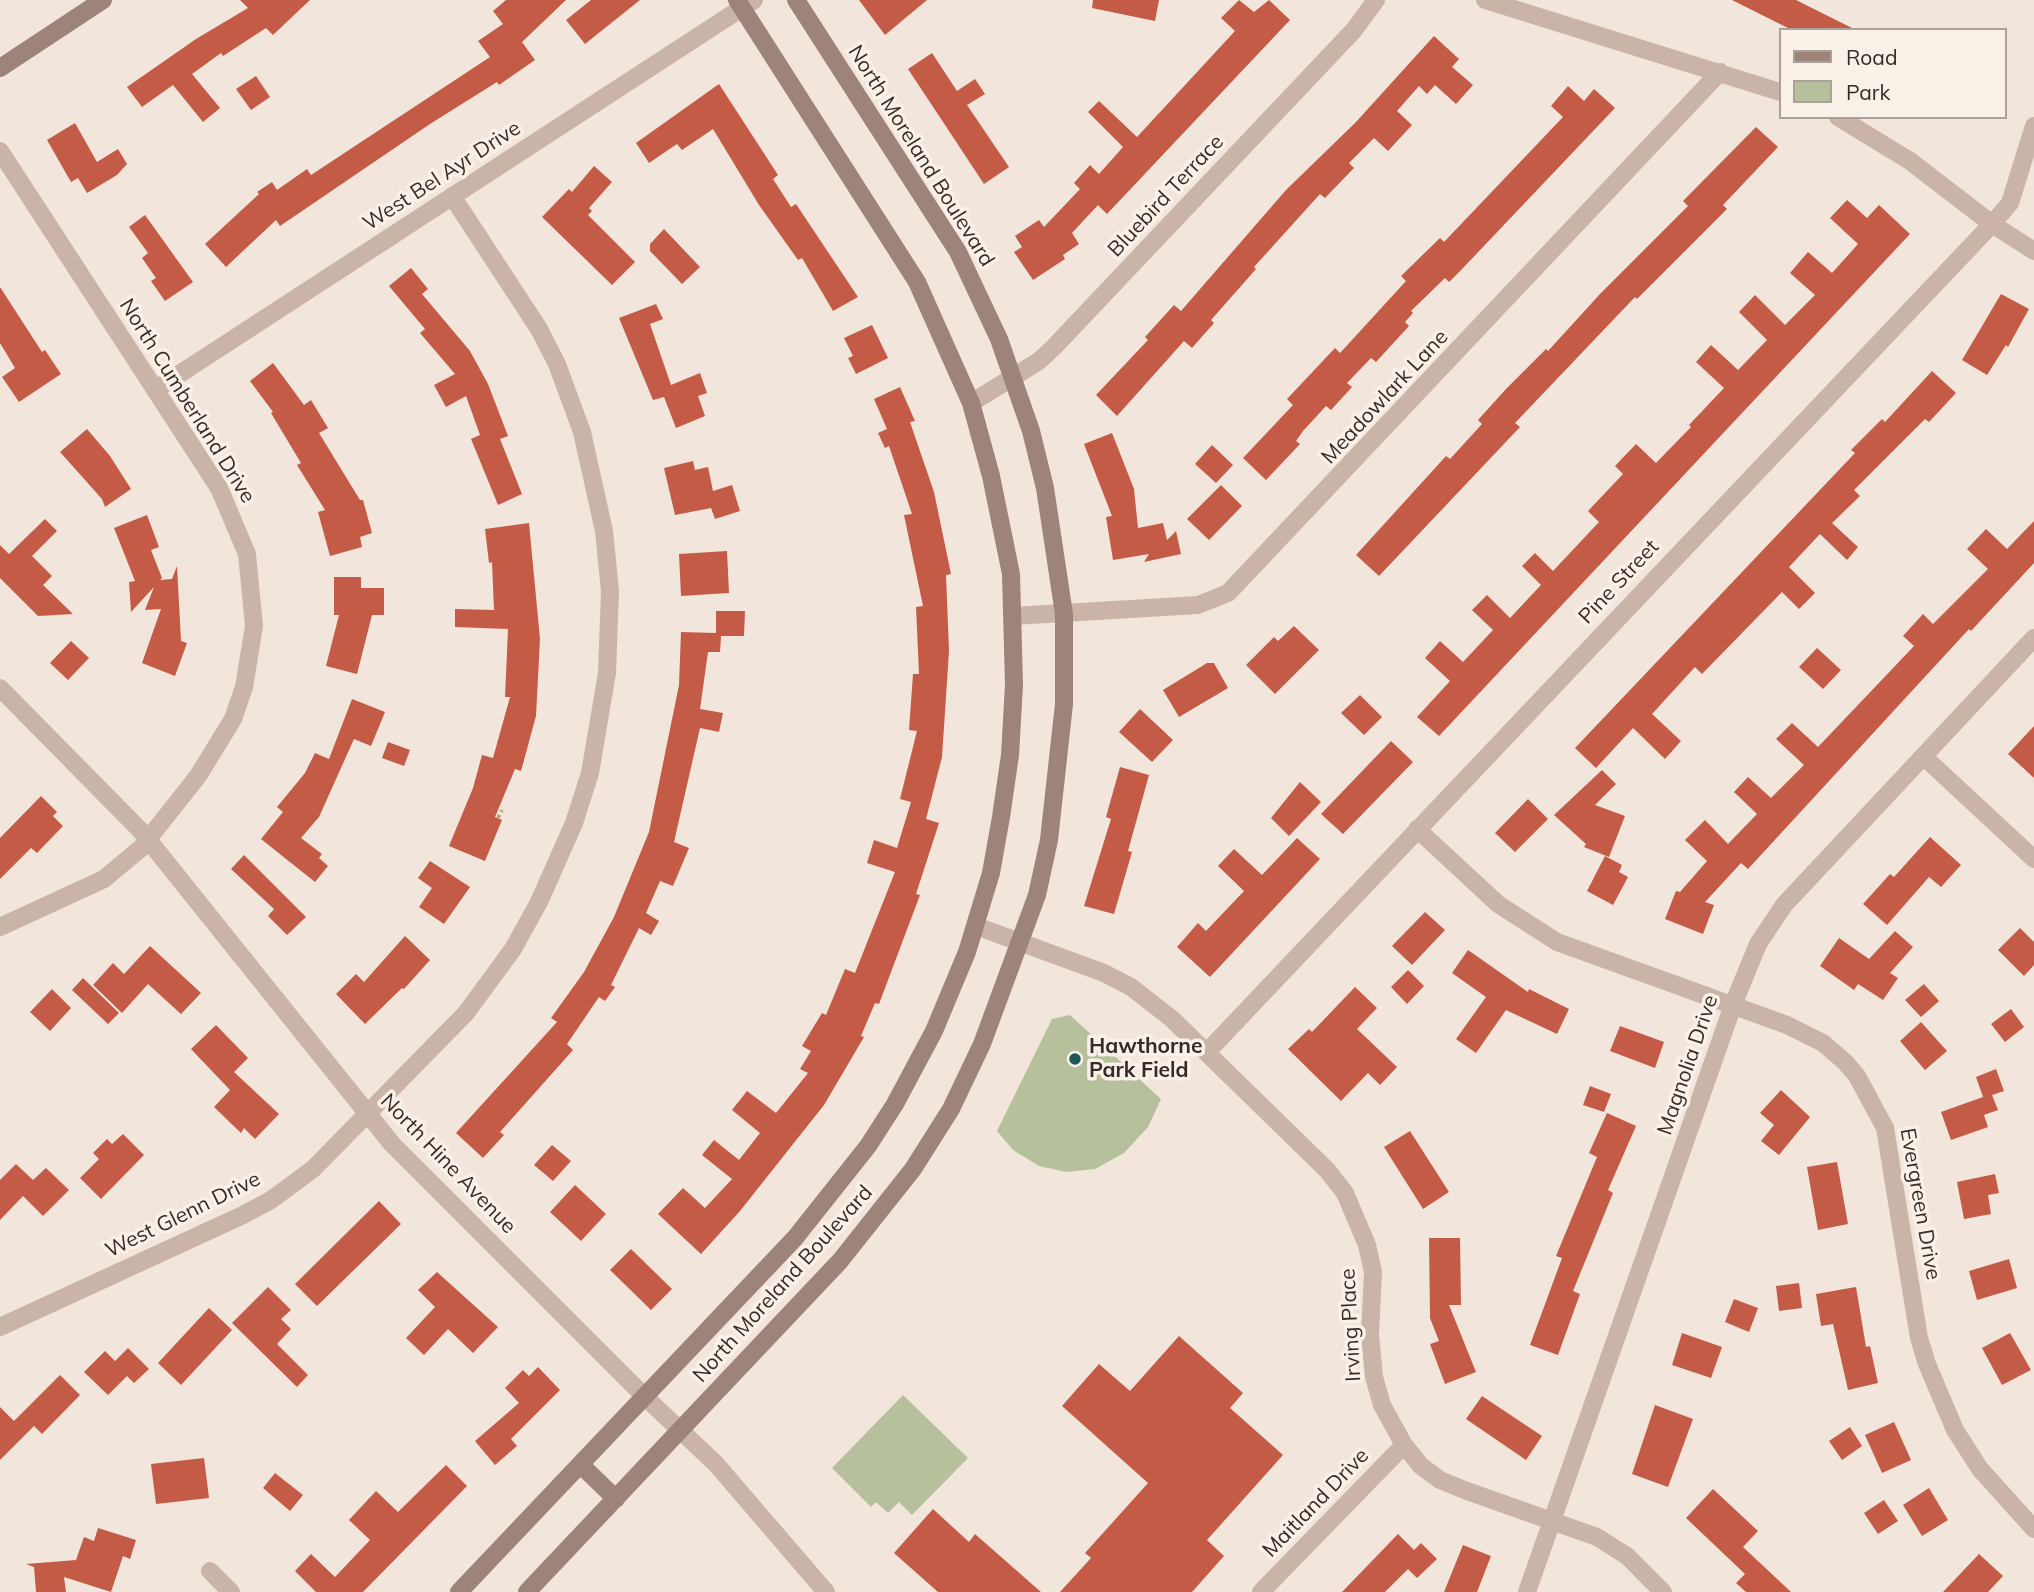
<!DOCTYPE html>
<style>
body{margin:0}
#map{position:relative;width:2034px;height:1592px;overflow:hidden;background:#f2e5db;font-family:Mulish,sans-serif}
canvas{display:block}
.legend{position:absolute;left:1779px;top:28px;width:228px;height:91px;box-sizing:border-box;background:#f9f0e8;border:2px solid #aba19b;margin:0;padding:9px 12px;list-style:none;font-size:21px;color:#362b28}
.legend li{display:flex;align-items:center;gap:14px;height:35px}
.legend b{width:35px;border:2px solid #aba19b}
</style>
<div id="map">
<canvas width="2034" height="1592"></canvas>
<ul class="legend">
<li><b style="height:9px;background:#9d8379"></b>Road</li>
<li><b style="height:19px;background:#b7c09c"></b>Park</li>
</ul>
</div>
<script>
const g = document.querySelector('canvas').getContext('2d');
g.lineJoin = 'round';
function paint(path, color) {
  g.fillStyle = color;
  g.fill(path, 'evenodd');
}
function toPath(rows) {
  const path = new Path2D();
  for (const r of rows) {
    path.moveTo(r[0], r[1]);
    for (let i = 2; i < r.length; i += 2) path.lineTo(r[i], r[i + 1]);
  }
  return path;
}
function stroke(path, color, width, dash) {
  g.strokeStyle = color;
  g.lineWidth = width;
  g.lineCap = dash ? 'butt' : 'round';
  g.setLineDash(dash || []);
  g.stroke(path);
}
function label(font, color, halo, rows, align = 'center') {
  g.font = font + ' Mulish,sans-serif';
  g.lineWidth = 7;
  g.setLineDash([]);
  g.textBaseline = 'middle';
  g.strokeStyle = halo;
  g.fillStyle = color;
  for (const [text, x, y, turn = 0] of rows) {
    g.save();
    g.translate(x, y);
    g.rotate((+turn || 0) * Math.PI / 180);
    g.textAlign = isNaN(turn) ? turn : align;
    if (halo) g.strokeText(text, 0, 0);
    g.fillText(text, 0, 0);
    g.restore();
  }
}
paint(toPath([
 [1070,1015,1161,1099,1148,1127,1124,1153,1095,1169,1066,1172,1039,1166,1013,1150,997,1131,1052,1019],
 [903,1395,968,1458,912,1515,899,1502,888,1513,876,1502,871,1507,832,1468]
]), '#b7c09c');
paint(toPath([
 [240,0,310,0,273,35,266,28,223,56,221,53,192,74,220,108,203,122,173,85,142,107,127,87,196,39,248,8],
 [506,0,566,0,522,42,535,60,499,85,497,82,430,124,280,226,276,220,226,267,205,244,259,194,257,192,272,182,277,190,307,169,311,175,490,57,478,41,503,24,493,11],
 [591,0,640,0,585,44,566,20],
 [859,0,927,0,885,35],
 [1093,0,1159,0,1155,21,1092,8],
 [1239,0,1254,12,1269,0,1290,20,1107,214,1098,205,1072,233,1079,244,1063,255,1065,259,1033,280,1014,252,1022,247,1015,236,1039,220,1044,227,1080,189,1074,183,1090,165,1099,174,1123,147,1088,112,1099,101,1137,137,1235,31,1221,18],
 [1732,0,1796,0,1856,30,1792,30],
 [1434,36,1459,59,1452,67,1473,85,1456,104,1435,85,1427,94,1419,86,1397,111,1412,125,1388,151,1374,138,1349,163,1354,168,1325,198,1320,194,1254,267,1256,269,1211,320,1214,323,1192,348,1184,341,1117,416,1096,395,1148,340,1145,337,1174,305,1181,311,1286,190,1356,122],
 [932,53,957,91,975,79,985,94,967,105,1009,167,984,184,908,69],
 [256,76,270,97,251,110,236,89],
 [719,84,778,175,773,179,791,207,796,204,858,297,833,311,802,258,798,260,759,205,713,129,682,150,677,144,649,163,636,143],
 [1568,86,1584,101,1594,89,1615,108,1463,268,1449,282,1445,278,1411,311,1413,313,1405,322,1409,326,1376,362,1371,358,1347,383,1352,387,1331,410,1326,406,1303,431,1296,441,1300,444,1266,480,1243,458,1293,405,1287,399,1335,348,1340,353,1406,281,1401,276,1440,238,1444,242,1563,117,1551,106],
 [75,123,97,162,118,149,127,164,117,175,87,193,78,178,71,182,47,140],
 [1756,127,1778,147,1723,205,1727,209,1637,299,1635,297,1515,423,1520,427,1379,576,1356,555,1446,456,1450,459,1482,424,1478,420,1506,389,1546,349,1548,351,1600,294,1688,206,1683,201],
 [594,166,612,182,589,208,592,211,588,215,635,262,612,285,542,217,569,189,572,192],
 [1847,200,1867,218,1879,205,1910,234,1439,736,1417,717,1450,681,1425,658,1440,641,1463,662,1493,630,1472,610,1487,595,1510,618,1541,585,1522,566,1535,553,1553,571,1599,522,1588,511,1623,474,1615,466,1636,444,1656,463,1691,427,1689,425,1724,388,1696,362,1711,345,1738,370,1767,340,1739,312,1755,295,1785,325,1815,295,1790,273,1808,252,1832,273,1858,244,1830,218],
 [145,215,193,282,165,301,151,281,156,278,142,258,148,253,129,227],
 [664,229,700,267,682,284,650,251,650,244],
 [411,268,428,289,422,294,470,351,488,384,508,436,500,439,522,494,498,505,471,439,480,435,466,396,446,407,434,385,455,374,420,333,425,329,389,286],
 [0,287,42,352,45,350,61,374,19,402,2,377,15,368,0,343],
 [2001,294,2029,309,2008,347,2006,345,1987,375,1962,360],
 [656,304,663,319,650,324,671,385,700,373,707,393,698,396,705,416,676,428,664,397,653,400,619,318],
 [872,325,888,358,856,374,848,358,853,356,844,338],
 [273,363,304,405,311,400,328,428,319,433,360,500,363,500,372,533,360,537,362,547,330,556,318,512,325,510,297,465,301,463,271,413,273,412,250,381],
 [1932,371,1956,393,1929,422,1925,419,1854,490,1860,496,1832,523,1858,547,1847,560,1820,534,1789,567,1815,593,1799,609,1782,592,1702,674,1695,667,1652,714,1681,741,1665,759,1633,728,1596,768,1575,748,1855,453,1851,450,1882,419,1885,422],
 [900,387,915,421,910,422,934,492,951,574,946,575,949,651,942,757,926,819,939,823,916,894,920,895,879,1004,875,1003,861,1036,864,1037,824,1105,740,1211,701,1254,658,1214,683,1188,705,1208,732,1179,702,1155,714,1140,739,1160,760,1133,732,1110,747,1091,776,1113,808,1073,800,1069,811,1051,802,1046,822,1013,826,1015,845,969,855,973,895,872,867,863,874,840,897,848,911,802,900,799,917,731,909,730,913,674,919,674,916,607,923,606,904,515,912,514,889,446,885,448,878,433,887,429,874,399],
 [87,429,110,456,131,489,105,507,102,499,60,452],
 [1112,433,1134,489,1138,528,1163,523,1167,540,1176,531,1181,554,1144,562,1149,554,1113,560,1106,517,1112,516,1084,444],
 [1212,445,1233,465,1216,483,1195,464],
 [693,461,695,470,708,467,713,491,732,485,740,511,715,519,711,508,675,515,664,468],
 [1221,485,1242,506,1209,540,1187,519],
 [147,515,159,547,151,550,162,578,160,580,172,579,177,566,181,641,187,643,175,676,142,663,161,609,145,610,154,587,131,612,129,582,135,581,114,528],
 [45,519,57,531,32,556,52,576,43,585,73,614,38,616,0,578,0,545,9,554],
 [2034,521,2034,563,1971,631,1969,629,1748,869,1741,863,1705,902,1714,905,1703,934,1665,919,1676,891,1680,892,1707,861,1685,840,1705,820,1728,844,1757,814,1734,792,1748,777,1771,798,1804,765,1776,739,1792,723,1818,747,1914,646,1903,636,1923,614,1933,624,1988,569,1967,549,1986,529,2007,549],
 [529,523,540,639,536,716,521,771,515,769,495,817,502,820,485,861,449,846,473,788,482,755,493,758,510,697,505,697,508,629,455,627,455,609,494,610,492,562,489,563,485,529],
 [727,551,729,593,681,596,679,554],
 [334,577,361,577,361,588,384,588,384,615,372,615,357,674,326,666,339,615,334,615],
 [716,611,745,611,744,636,721,636,720,652,708,652,700,709,723,713,719,732,700,728,674,842,689,848,673,886,660,881,646,913,659,921,651,935,639,928,611,985,615,987,605,1001,599,997,567,1044,573,1050,500,1132,504,1135,483,1158,456,1133,557,1022,551,1018,584,972,614,917,649,832,679,685,681,632,716,633],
 [1294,626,1319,650,1275,694,1246,665,1274,637,1278,641],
 [71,641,89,658,68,680,50,663],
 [1817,648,1841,670,1823,689,1799,667],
 [1207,663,1214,663,1228,688,1179,717,1163,690],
 [1360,695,1382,717,1364,735,1341,713],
 [352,699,385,712,371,746,354,739,319,817,301,838,322,854,319,858,328,866,315,882,261,839,283,812,277,807,305,773,315,753,329,759],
 [1140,709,1173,740,1152,762,1119,732],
 [2034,726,2034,778,2008,754],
 [1391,741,1413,762,1343,834,1321,814],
 [388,742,410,750,404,766,382,758],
 [1120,767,1149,775,1128,851,1132,852,1114,914,1084,906,1111,819,1106,817],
 [1602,770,1616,784,1595,805,1625,816,1609,857,1584,847,1586,844,1554,815],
 [1300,782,1321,802,1289,836,1271,818],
 [41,796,57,812,53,816,63,826,37,853,31,848,0,879,0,838],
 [1528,799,1548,819,1515,852,1495,833],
 [1930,837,1961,865,1941,887,1929,877,1887,925,1863,904,1890,874,1894,877],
 [1297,838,1320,859,1210,977,1177,947,1198,923,1206,931,1244,891,1218,866,1234,849,1262,875],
 [244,855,306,917,287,935,268,916,274,909,231,869],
 [1605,856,1622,865,1619,872,1628,877,1613,905,1587,891],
 [430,861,470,887,444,924,419,907,432,888,418,878],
 [1425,912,1445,930,1412,965,1392,946],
 [2020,928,2034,942,2034,965,2024,976,1998,950],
 [1895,931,1913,947,1890,973,1898,978,1883,1000,1858,984,1854,990,1820,966,1839,938,1869,959],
 [405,936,430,960,404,989,402,988,365,1024,336,994,356,974,364,982],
 [150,946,201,993,181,1014,148,984,122,1013,93,985,113,963,124,974],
 [1468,950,1528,992,1529,989,1569,1009,1557,1034,1506,1010,1476,1053,1456,1039,1486,997,1452,973],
 [1408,970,1424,986,1407,1004,1391,987],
 [83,978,119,1013,108,1024,72,990],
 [1924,984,1939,1001,1921,1017,1905,1000],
 [1355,987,1377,1008,1357,1029,1397,1067,1380,1085,1368,1073,1341,1101,1288,1049,1309,1029,1312,1032],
 [52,989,71,1008,50,1031,30,1012],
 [2011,1009,2024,1027,2005,1042,1991,1024],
 [1921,1022,1947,1051,1925,1070,1900,1041],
 [216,1025,248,1058,234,1072,279,1114,255,1139,244,1128,241,1133,214,1107,230,1090,191,1049],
 [1620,1026,1664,1042,1655,1068,1610,1051],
 [1996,1069,2004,1091,1992,1095,1998,1110,1984,1115,1988,1127,1951,1140,1941,1112,1983,1097,1976,1077],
 [1590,1086,1611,1094,1604,1112,1583,1105],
 [1781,1090,1810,1117,1779,1155,1761,1141,1774,1125,1760,1113],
 [1607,1113,1636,1126,1608,1190,1613,1193,1573,1291,1580,1294,1558,1355,1530,1345,1562,1258,1556,1256,1597,1157,1589,1153],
 [1410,1131,1449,1192,1423,1209,1384,1147],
 [123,1134,144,1155,101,1199,80,1178,99,1159,93,1153,107,1139,112,1144],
 [552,1145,571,1161,553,1181,534,1165],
 [1837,1162,1848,1224,1818,1230,1807,1167],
 [16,1164,33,1180,46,1168,69,1190,43,1216,23,1196,0,1220,0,1180],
 [1995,1174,1999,1193,1988,1195,1991,1214,1964,1219,1957,1182],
 [575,1185,606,1214,581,1241,550,1212],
 [379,1201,401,1224,317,1306,295,1284],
 [1429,1238,1460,1238,1461,1305,1449,1305,1476,1372,1445,1384,1430,1344,1439,1341,1430,1318],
 [631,1249,672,1289,651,1310,610,1270],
 [2009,1259,2017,1288,1977,1300,1969,1271],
 [437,1272,498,1327,473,1353,448,1329,424,1355,406,1338,435,1307,418,1290],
 [1799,1283,1802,1308,1779,1311,1776,1286],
 [268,1287,291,1310,281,1319,291,1329,277,1344,308,1375,297,1387,232,1323],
 [1856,1287,1866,1347,1870,1346,1878,1383,1848,1390,1833,1324,1821,1326,1816,1294],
 [1734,1299,1758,1308,1749,1332,1725,1322],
 [209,1308,232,1330,181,1385,158,1363],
 [1682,1333,1722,1347,1711,1378,1672,1365],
 [2010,1333,2031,1370,2002,1385,1982,1348],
 [1179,1336,1243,1393,1230,1408,1283,1455,1207,1540,1224,1556,1192,1592,1060,1592,1091,1558,1085,1553,1148,1483,1062,1406,1099,1364,1130,1391],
 [128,1348,149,1369,134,1383,127,1376,108,1395,84,1372,105,1351,115,1361],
 [538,1367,560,1390,511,1439,517,1446,495,1465,475,1441,519,1403,505,1388,523,1370,529,1376],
 [60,1375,80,1395,42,1434,34,1426,0,1460,0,1407,14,1421],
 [1482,1396,1542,1436,1526,1460,1466,1419],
 [1655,1405,1693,1419,1668,1487,1632,1474],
 [1894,1422,1911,1460,1882,1473,1865,1435],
 [1850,1427,1862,1446,1842,1460,1829,1441],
 [204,1458,209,1498,156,1504,151,1464],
 [446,1465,467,1486,363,1592,316,1592,295,1571,311,1554,335,1577,370,1540,349,1520,376,1491,398,1512],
 [275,1473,303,1495,290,1511,263,1488],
 [1929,1488,1948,1520,1922,1536,1903,1505],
 [1713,1489,1758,1531,1743,1547,1791,1592,1746,1592,1736,1583,1745,1574,1686,1518],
 [1884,1500,1898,1521,1878,1534,1864,1513],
 [933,1509,969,1542,975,1534,1041,1592,938,1592,894,1553],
 [98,1528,136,1540,130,1559,123,1556,111,1592,64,1577,66,1592,36,1592,34,1567,26,1564,76,1560,84,1537,94,1541],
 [1398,1534,1414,1550,1421,1543,1437,1559,1417,1578,1408,1569,1385,1592,1342,1592],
 [1463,1545,1491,1556,1477,1592,1444,1592],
 [1979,1554,2003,1576,1988,1592,1943,1592]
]), '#c45b47');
stroke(toPath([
 [498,818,502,810]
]), '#b59e92', 3.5, [3.5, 3.5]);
stroke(toPath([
 [1485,0,1780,92],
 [1838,117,1910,161,1992,224,2034,251],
 [0,151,219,488,247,554,254,626,244,687,233,719,198,776,141,848,104,879,0,927],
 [155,390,754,0],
 [971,403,1039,361,1054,347,1354,30,1376,0],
 [1013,616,1198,605,1228,593,1720,72],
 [0,688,141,831,392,1144,645,1397,716,1464,826,1592],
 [1923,756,2034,859],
 [1417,829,1498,904,1557,942,1787,1025,1823,1043,1845,1062,1857,1076,1885,1128,1919,1338,1927,1364,1955,1430,1980,1469,2034,1529],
 [976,926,1104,973,1131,987,1172,1019,1327,1170,1345,1193,1367,1245,1373,1272,1370,1334,1374,1377,1382,1405,1404,1445,1421,1466,1440,1480,1467,1491,1597,1537,1627,1556,1663,1592],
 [1207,1052,1992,224,2010,203,2034,126],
 [0,1327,243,1215,271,1200,313,1169,466,1013,513,949,539,902,574,823,590,773,607,673,610,591,604,531,582,432,557,364,539,329,452,196],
 [210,1571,231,1592],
 [1261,1592,1404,1445],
 [1527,1592,1733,1005,1758,944,1784,905,2034,638]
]), '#c9b4a7', 18);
stroke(toPath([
 [0,68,103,0],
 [581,1465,616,1499],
 [459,1592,795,1238,868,1146,895,1104,934,1031,967,952,991,873,1001,817,1010,755,1014,685,1011,574,991,476,971,403,917,282,737,0],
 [527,1592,840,1261,913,1169,951,1109,982,1044,1037,895,1049,840,1064,704,1064,614,1045,488,1031,431,999,339,958,252,796,0]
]), '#9d8379', 18);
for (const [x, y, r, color] of [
 [1075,1059,7,"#1e5756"]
]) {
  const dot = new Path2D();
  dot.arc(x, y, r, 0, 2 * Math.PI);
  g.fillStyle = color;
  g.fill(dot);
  stroke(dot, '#f9f0e8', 2.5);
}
label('21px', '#362b28', '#f9f0e8', [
 ["North Moreland Boulevard",921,156,58],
 ["West Bel Ayr Drive",442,176,-33],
 ["Bluebird Terrace",1166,196,-47],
 ["Meadowlark Lane",1385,397,-47],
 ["North Cumberland Drive",187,401,58],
 ["Pine Street",1619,582,-47],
 ["Magnolia Drive",1688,1065,-71],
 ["North Hine Avenue",448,1164,46],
 ["Evergreen Drive",1920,1204,80],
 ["West Glenn Drive",183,1215,-26],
 ["North Moreland Boulevard",783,1284,-48],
 ["Irving Place",1351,1325,-93],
 ["Maitland Drive",1316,1503,-46]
]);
label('bold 21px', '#362b28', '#f9f0e8', [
 ["Hawthorne",1089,1047],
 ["Park Field",1089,1071]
], 'left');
</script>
